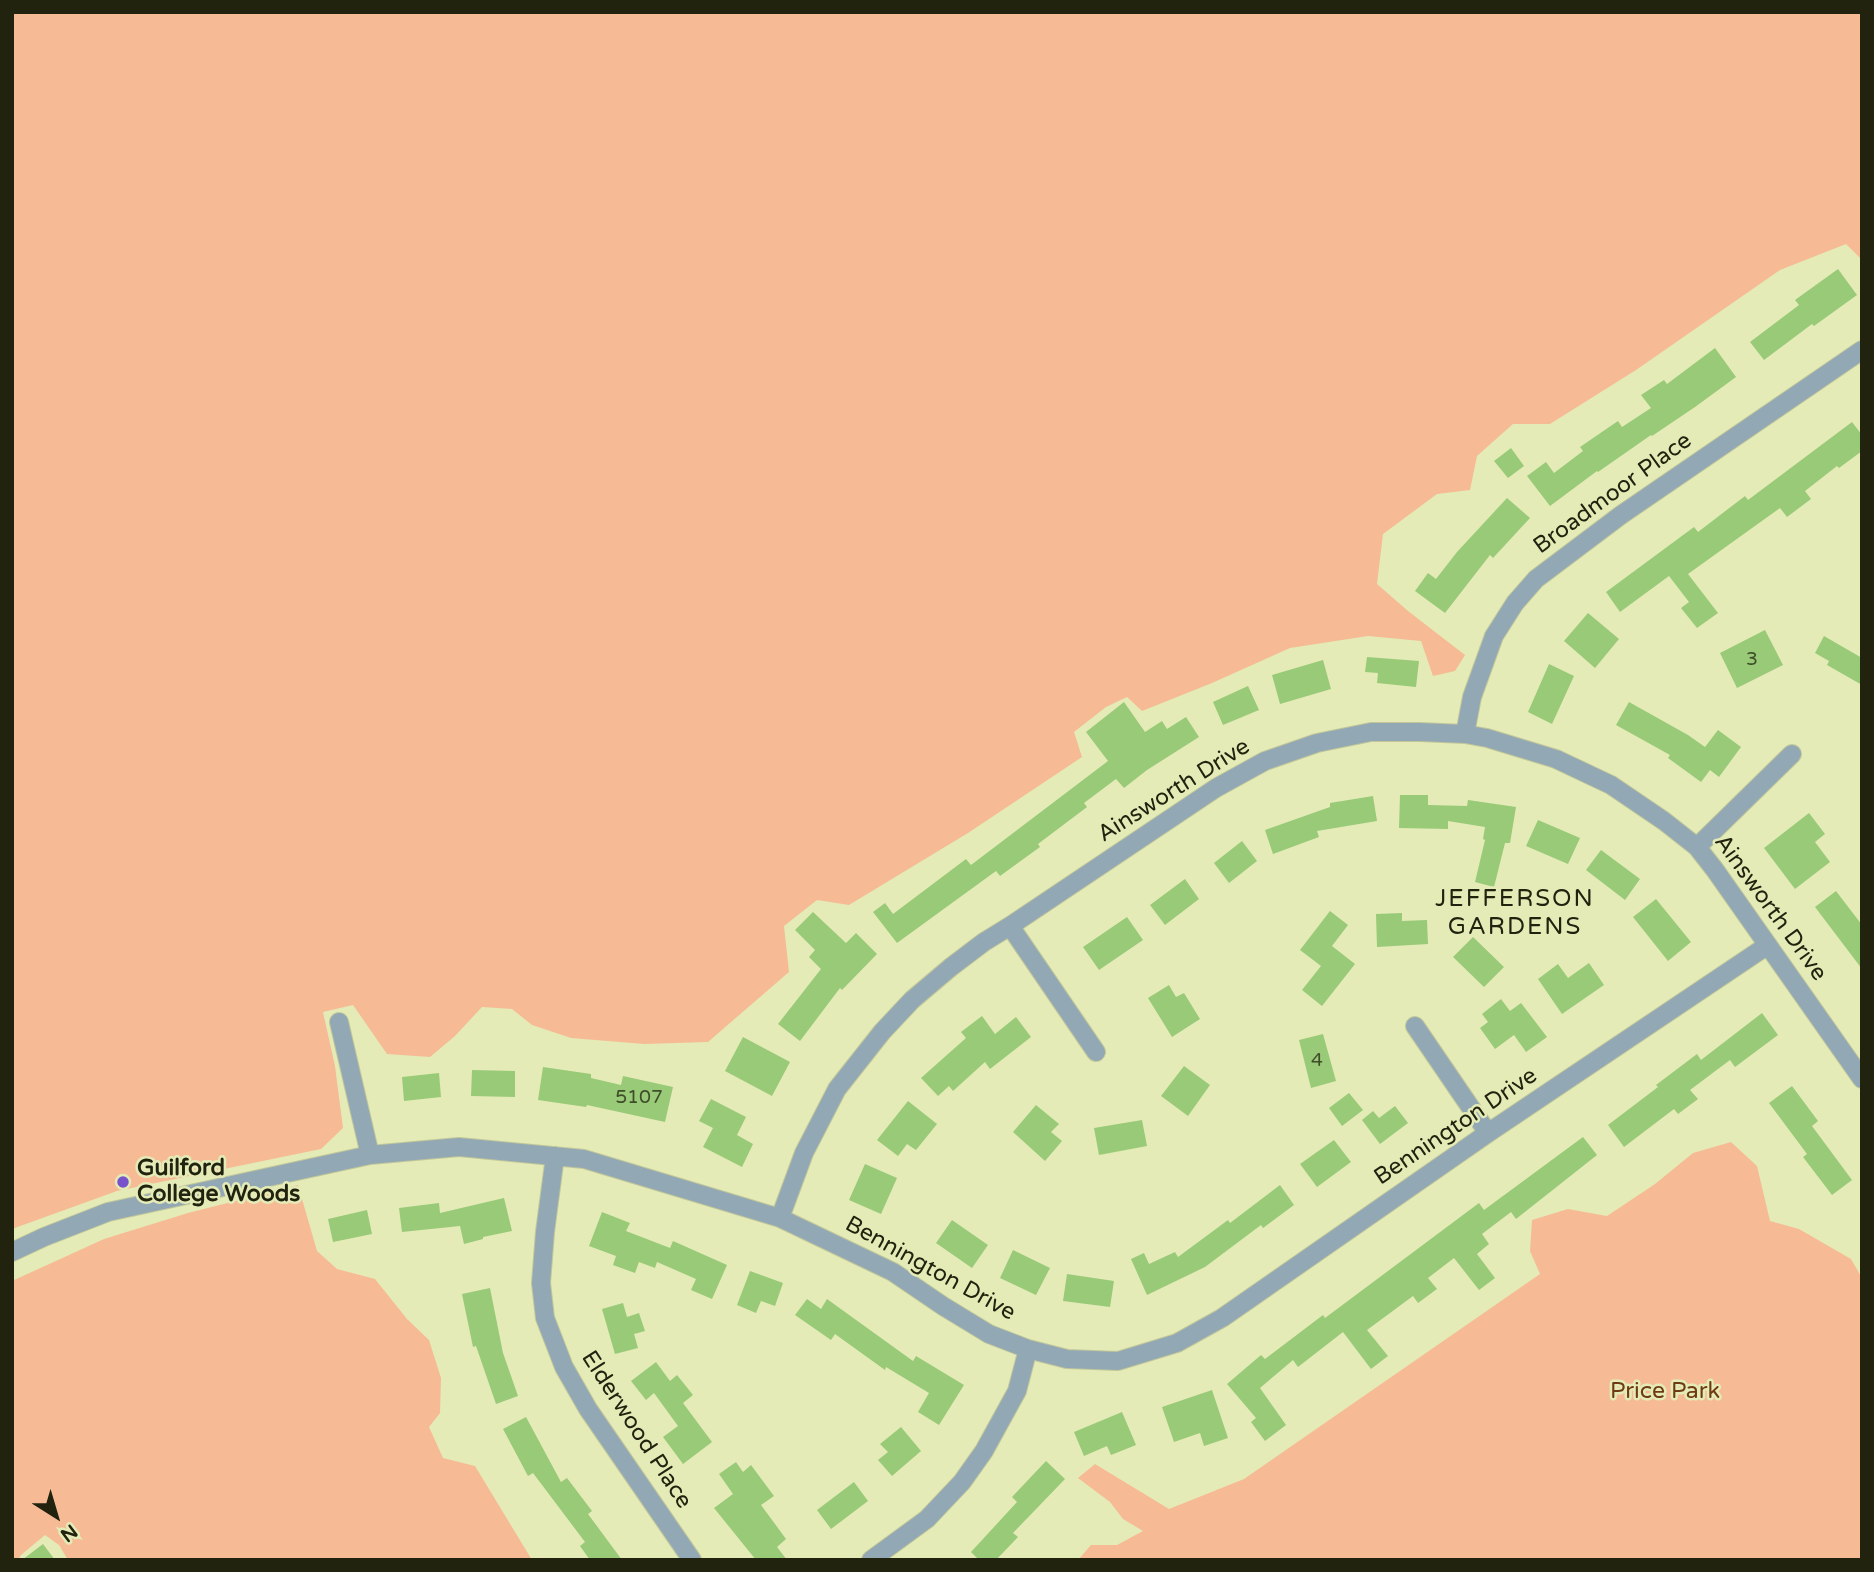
<!DOCTYPE html>
<style>
body{margin:0}
#map{position:relative;width:1874px;height:1572px;overflow:hidden;background:#e4ebb7;font-family:"Varela Round",sans-serif}
canvas{display:block}
.frame{position:absolute;inset:0;border:14px solid #21230f;pointer-events:none}
.north{position:absolute;left:21px;top:1481px;width:70px;height:70px;-webkit-text-stroke:5px #e4ebb7;paint-order:stroke;rotate:143deg;font-size:19px;font-weight:700;line-height:28px;text-align:center;color:#21230f}
.north::after{content:'';display:block;margin:auto;width:24px;height:32px;background:#21230f;clip-path:polygon(50% 0,100% 100%,50% 72%,0 100%)}
</style>
<div id="map">
<canvas width="1874" height="1572"></canvas>
<div class="frame"></div>
<div class="north">N</div>
</div>
<script>
const g = document.querySelector('canvas').getContext('2d');
g.lineJoin = 'round';
function paint(path, color) {
  g.fillStyle = color;
  g.fill(path, 'evenodd');
}
function toPath(rows) {
  const path = new Path2D();
  for (const r of rows) {
    path.moveTo(r[0], r[1]);
    for (let i = 2; i < r.length; i += 2) path.lineTo(r[i], r[i + 1]);
  }
  return path;
}
function stroke(path, color, width, dash) {
  g.strokeStyle = color;
  g.lineWidth = width;
  g.lineCap = dash ? 'butt' : 'round';
  g.setLineDash(dash || []);
  g.stroke(path);
}
function label(font, color, halo, rows, align = 'center') {
  g.font = font + ' "Varela Round",sans-serif';
  g.lineWidth = 5;
  g.setLineDash([]);
  g.textBaseline = 'middle';
  g.strokeStyle = halo;
  g.fillStyle = color;
  for (const [text, x, y, turn = 0] of rows) {
    g.save();
    g.translate(x, y);
    g.rotate((+turn || 0) * Math.PI / 180);
    g.textAlign = isNaN(turn) ? turn : align;
    if (halo) g.strokeText(text, 0, 0);
    g.fillText(text, 0, 0);
    g.restore();
  }
}
paint(toPath([
 [12,12,1862,12,1862,260,1846,244,1780,270,1636,370,1550,424,1513,424,1477,456,1470,490,1437,494,1383,534,1377,584,1408,611,1465,655,1455,671,1433,676,1421,641,1368,636,1290,648,1212,683,1142,711,1127,697,1106,707,1074,732,1082,757,968,833,849,905,817,900,784,926,789,972,708,1042,644,1044,571,1038,532,1025,512,1009,482,1007,455,1036,430,1057,387,1054,353,1005,323,1012,335,1066,343,1128,321,1149,117,1191,12,1229],
 [1731,1142,1757,1166,1770,1221,1799,1229,1851,1259,1862,1278,1862,1560,1078,1560,1091,1545,1117,1545,1143,1531,1123,1519,1110,1502,1078,1478,1095,1464,1169,1509,1244,1479,1540,1274,1530,1251,1532,1220,1568,1209,1607,1216,1655,1184,1693,1153],
 [298,1185,317,1251,337,1269,375,1279,407,1319,429,1340,441,1378,440,1413,429,1427,443,1458,475,1466,532,1560,68,1560,59,1545,45,1535,21,1555,18,1560,12,1560,12,1281,104,1239,188,1213]
]), '#f6bb95');
paint(toPath([
 [1838,269,1857,295,1814,326,1812,324,1764,360,1750,342,1799,305,1795,300],
 [1715,348,1736,377,1695,407,1652,436,1651,435,1598,472,1597,471,1550,506,1527,476,1546,462,1554,473,1583,451,1580,447,1618,421,1622,427,1651,408,1641,395,1664,380,1667,384],
 [1852,422,1862,435,1862,451,1839,468,1837,466,1805,491,1811,499,1787,517,1780,508,1688,574,1718,613,1697,628,1681,608,1689,602,1669,576,1620,612,1606,592,1694,527,1698,532,1745,496,1748,500],
 [1511,448,1524,466,1508,478,1494,461],
 [1507,498,1530,518,1493,558,1490,555,1445,613,1415,591,1428,573,1436,579,1457,552],
 [1588,613,1619,639,1595,668,1564,641],
 [1765,630,1783,665,1737,688,1720,653],
 [1824,636,1862,658,1862,685,1827,665,1829,661,1815,653],
 [1367,657,1419,661,1416,687,1377,683,1378,673,1365,672],
 [1323,660,1331,689,1280,704,1272,675],
 [1549,664,1574,676,1552,724,1528,712],
 [1248,686,1259,710,1223,725,1213,702],
 [1124,702,1145,732,1162,721,1167,729,1186,717,1199,737,1147,770,1124,788,1116,779,1084,803,1087,807,1038,844,1040,847,1000,876,996,871,897,943,873,912,885,903,893,914,966,859,971,865,1108,761,1086,732],
 [1629,702,1688,735,1705,747,1718,730,1741,747,1719,777,1710,770,1701,782,1668,758,1670,755,1616,725],
 [1400,795,1428,795,1428,805,1467,806,1468,800,1516,807,1510,843,1505,843,1494,887,1475,882,1485,840,1483,839,1485,827,1448,821,1448,829,1399,828],
 [1373,796,1377,821,1317,831,1319,837,1273,854,1265,830,1330,807,1330,803],
 [1809,813,1825,834,1815,842,1830,862,1795,889,1764,848],
 [1538,820,1580,838,1568,864,1526,846],
 [1242,841,1257,861,1229,883,1214,863],
 [1601,850,1640,879,1625,900,1586,870],
 [1185,879,1199,899,1165,925,1150,905],
 [1836,891,1862,925,1862,969,1815,907],
 [1656,899,1691,942,1668,961,1633,917],
 [1330,911,1348,925,1332,946,1355,964,1322,1006,1302,990,1321,966,1300,950],
 [813,912,846,943,856,933,877,954,842,990,840,988,800,1041,778,1024,821,969,809,957,815,950,795,930],
 [1402,913,1402,921,1427,920,1428,944,1377,947,1376,914],
 [1127,917,1143,940,1099,970,1083,947],
 [1473,937,1504,967,1484,987,1453,957],
 [1589,963,1604,985,1562,1014,1538,979,1558,964,1568,978],
 [1169,985,1176,997,1184,993,1200,1019,1172,1037,1148,998],
 [1501,999,1510,1011,1521,1003,1547,1037,1526,1052,1514,1035,1495,1049,1480,1028,1488,1022,1482,1014],
 [1762,1013,1778,1035,1735,1067,1730,1060,1690,1090,1698,1099,1678,1114,1674,1109,1624,1147,1608,1125,1658,1087,1656,1085,1697,1054,1701,1060],
 [982,1016,995,1034,1016,1017,1031,1037,990,1069,985,1062,953,1091,949,1086,938,1096,921,1078,966,1038,961,1032],
 [1323,1034,1336,1081,1311,1088,1299,1040],
 [743,1037,790,1062,772,1096,725,1071],
 [1184,1066,1210,1085,1188,1116,1161,1096],
 [543,1067,591,1074,591,1078,621,1085,623,1076,673,1087,665,1122,587,1105,586,1107,538,1100],
 [472,1070,515,1071,515,1097,471,1096],
 [439,1073,441,1097,404,1101,402,1077],
 [1792,1086,1818,1121,1812,1126,1852,1180,1832,1195,1803,1157,1807,1154,1769,1103],
 [1349,1093,1363,1110,1342,1126,1329,1108],
 [711,1099,746,1117,737,1135,753,1144,742,1167,703,1147,713,1128,699,1121],
 [908,1101,937,1124,916,1150,907,1144,898,1156,877,1140],
 [1036,1105,1059,1124,1051,1132,1062,1141,1045,1161,1013,1132],
 [1395,1106,1408,1123,1380,1144,1362,1120,1373,1111,1379,1118],
 [1142,1120,1147,1146,1099,1155,1094,1128],
 [1583,1137,1597,1155,1516,1219,1511,1212,1482,1234,1489,1244,1477,1254,1495,1278,1479,1290,1454,1258,1428,1278,1437,1289,1418,1303,1413,1296,1367,1330,1388,1356,1371,1369,1343,1332,1298,1367,1293,1360,1260,1388,1286,1425,1265,1441,1251,1422,1256,1418,1227,1384,1261,1355,1265,1359,1323,1315,1325,1318,1479,1203,1484,1210],
 [1334,1140,1351,1162,1317,1187,1300,1164],
 [865,1164,897,1178,881,1214,849,1200],
 [1280,1185,1294,1205,1263,1228,1261,1225,1205,1267,1147,1295,1131,1259,1144,1253,1149,1264,1175,1252,1178,1257,1228,1220,1230,1223],
 [504,1198,512,1231,483,1237,483,1239,464,1244,460,1226,402,1232,399,1208,439,1203,440,1213],
 [367,1210,372,1234,333,1242,328,1219],
 [602,1212,630,1223,626,1231,670,1248,673,1241,727,1265,712,1299,691,1290,696,1279,657,1262,655,1268,639,1262,635,1273,613,1265,616,1256,589,1246],
 [952,1220,988,1245,972,1268,936,1243],
 [1013,1250,1050,1268,1036,1295,1000,1278],
 [750,1271,783,1283,775,1306,761,1301,756,1313,737,1305],
 [1067,1274,1114,1281,1110,1307,1063,1301],
 [490,1288,503,1353,518,1396,496,1404,476,1346,473,1347,462,1294],
 [807,1299,821,1309,827,1299,913,1361,916,1356,964,1385,939,1425,918,1412,929,1393,886,1367,885,1370,835,1334,831,1340,795,1315],
 [623,1303,627,1317,639,1313,645,1331,634,1334,638,1348,615,1354,602,1309],
 [656,1362,670,1381,677,1375,693,1395,683,1403,712,1442,683,1464,663,1437,678,1426,654,1393,646,1400,631,1381],
 [1212,1390,1228,1438,1204,1446,1200,1433,1174,1442,1162,1407],
 [1122,1412,1136,1445,1111,1455,1107,1446,1084,1456,1074,1432],
 [526,1417,561,1482,567,1478,592,1511,588,1514,622,1560,590,1560,580,1546,585,1542,533,1473,528,1476,503,1429],
 [901,1427,921,1451,892,1476,878,1460,888,1452,880,1444],
 [1046,1461,1065,1479,1013,1533,1018,1537,996,1560,979,1560,971,1552,1017,1502,1012,1497],
 [736,1462,743,1472,751,1465,774,1496,761,1505,786,1539,777,1547,787,1560,756,1560,714,1508,733,1494,719,1474],
 [854,1482,868,1501,831,1529,817,1510],
 [43,1544,55,1560,22,1560]
]), '#99ca78');
const minor = toPath([
 [1465,734,1472,697,1494,636,1515,603,1536,579,1621,515,1862,350],
 [1697,847,1792,754],
 [1010,926,1096,1052],
 [339,1022,370,1155],
 [1415,1026,1488,1133],
 [555,1156,545,1232,541,1283,545,1318,564,1367,588,1409,692,1560],
 [780,1218,804,1153,837,1089,882,1032,912,1000,951,967,984,942,1010,926,1216,788,1265,761,1317,743,1371,732,1420,732,1465,734,1487,738,1556,759,1611,785,1664,821,1697,847,1715,870,1862,1079],
 [12,1252,44,1237,108,1212,370,1155,459,1147,584,1159,780,1218,893,1272,943,1306,989,1334,1028,1349,1067,1359,1118,1361,1177,1343,1222,1318,1488,1133,1768,945],
 [871,1560,927,1519,962,1482,984,1451,1017,1391,1028,1349]
]);
stroke(minor, '#c1c799', 20);
stroke(minor, '#93a8b5', 18);
for (const [x, y, r, color] of [
 [123,1182,7,"#7752cb"]
]) {
  const dot = new Path2D();
  dot.arc(x, y, r, 0, 2 * Math.PI);
  g.fillStyle = color;
  g.fill(dot);
  stroke(dot, '#e4ebb7', 2.5);
}
label('19px', '#3f4d29', null, [
 ["3",1752,660],
 ["4",1317,1061],
 ["5107",639,1098]
]);
label('23px', '#21230f', '#e4ebb7', [
 ["Broadmoor Place",1613,494,-36],
 ["Ainsworth Drive",1174,791,-32],
 ["Ainsworth Drive",1770,908,54],
 ["Bennington Drive",1456,1127,-34],
 ["Bennington Drive",930,1269,29],
 ["Elderwood Place",636,1430,57]
]);
label('bold 23px', '#21230f', '#e4ebb7', [
 ["Guilford",137,1169],
 ["College Woods",137,1195]
], 'left');
label('23px', '#6f3a11', '#e4ebb7', [
 ["Price Park",1665,1392]
]);
g.letterSpacing = '2px';
label('24px', '#21230f', '#e4ebb7', [
 ["JEFFERSON",1515,900],
 ["GARDENS",1515,928]
]);
g.letterSpacing = '0px';
</script>
